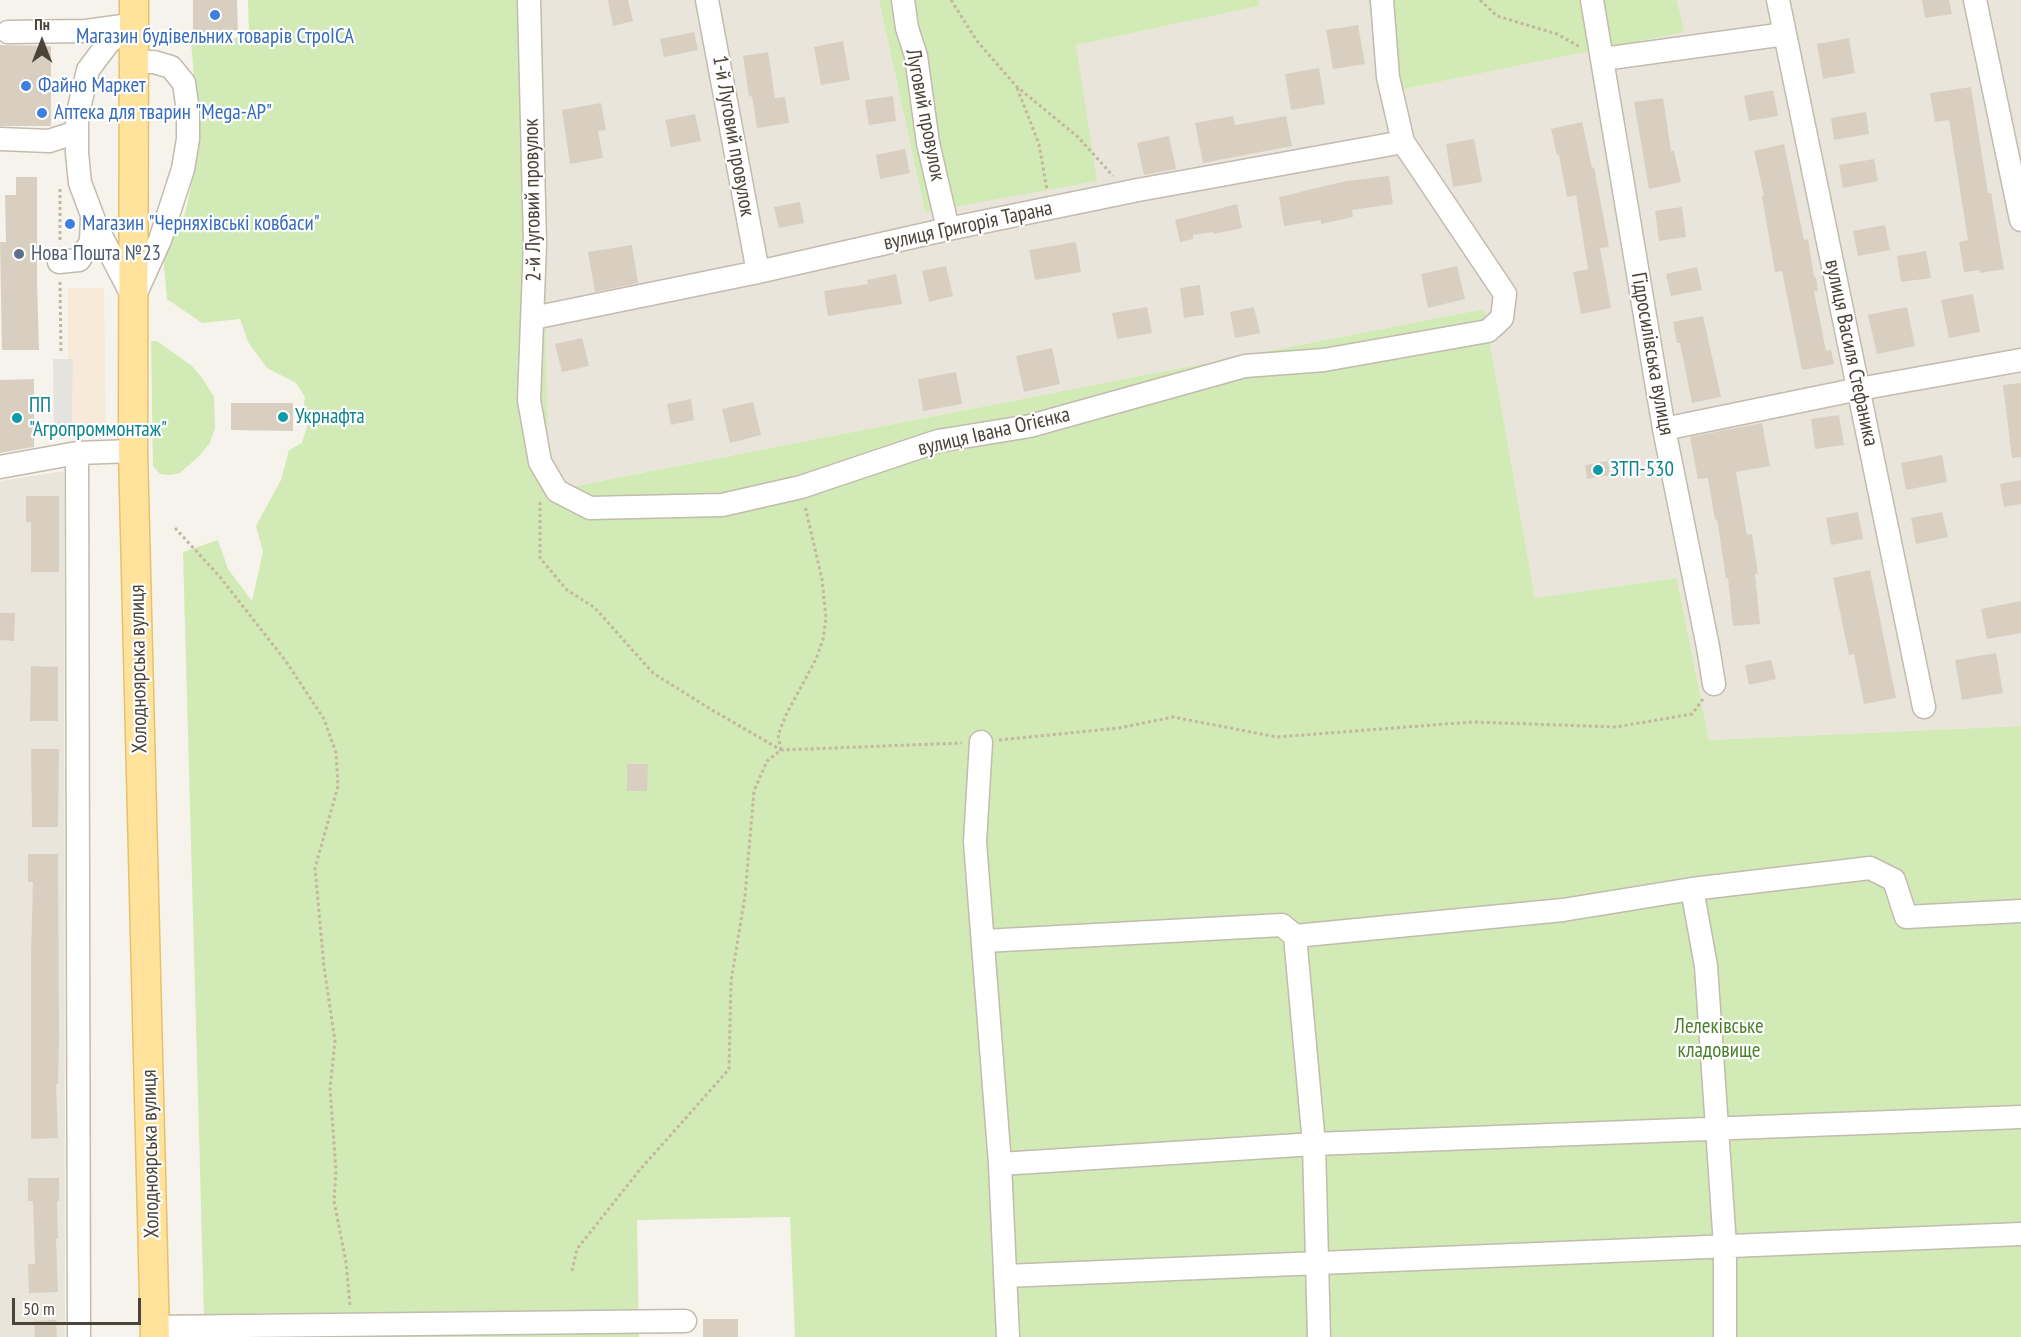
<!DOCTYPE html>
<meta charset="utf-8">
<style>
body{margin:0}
#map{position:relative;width:2021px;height:1337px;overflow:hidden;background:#f6f3ec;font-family:"PT Sans Narrow",sans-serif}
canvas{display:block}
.north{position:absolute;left:12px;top:12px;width:60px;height:60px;-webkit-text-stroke:4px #fff;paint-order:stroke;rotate:0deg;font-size:16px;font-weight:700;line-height:24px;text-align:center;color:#4b4439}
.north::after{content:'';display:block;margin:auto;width:21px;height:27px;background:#4b4439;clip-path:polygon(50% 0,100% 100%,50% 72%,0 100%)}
.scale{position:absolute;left:12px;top:1298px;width:129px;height:27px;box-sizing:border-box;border:3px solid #4b4439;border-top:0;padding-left:8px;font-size:18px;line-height:21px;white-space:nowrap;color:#4b4439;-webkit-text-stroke:4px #fff;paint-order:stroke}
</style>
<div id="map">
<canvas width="2021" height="1337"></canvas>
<div class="north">Пн</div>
<div class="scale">50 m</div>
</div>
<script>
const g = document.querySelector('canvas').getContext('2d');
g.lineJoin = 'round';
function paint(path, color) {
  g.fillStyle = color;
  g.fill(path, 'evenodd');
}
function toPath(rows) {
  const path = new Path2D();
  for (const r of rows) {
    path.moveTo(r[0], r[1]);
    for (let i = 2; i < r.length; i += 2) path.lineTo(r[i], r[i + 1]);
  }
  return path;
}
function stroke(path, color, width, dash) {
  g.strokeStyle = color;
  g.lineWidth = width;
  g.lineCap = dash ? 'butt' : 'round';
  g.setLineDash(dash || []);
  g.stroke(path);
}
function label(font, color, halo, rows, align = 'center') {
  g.font = font + ' "PT Sans Narrow",sans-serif';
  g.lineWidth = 4.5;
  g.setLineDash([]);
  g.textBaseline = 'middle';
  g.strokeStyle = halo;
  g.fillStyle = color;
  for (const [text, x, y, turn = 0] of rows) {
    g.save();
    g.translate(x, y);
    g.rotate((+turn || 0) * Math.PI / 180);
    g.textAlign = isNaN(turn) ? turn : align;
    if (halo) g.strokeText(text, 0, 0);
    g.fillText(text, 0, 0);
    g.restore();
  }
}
paint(toPath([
 [538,0,879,0,925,212,1076,45,1259,6,1258,0,1368,0,1384,93,1683,32,1677,0,2021,0,2021,726,1709,740,1677,578,1535,598,1484,309,548,491],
 [64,471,65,1337,0,1337,0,481]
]), '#eae5da');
paint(toPath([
 [68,288,104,288,106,435,72,435,73,359,68,359]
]), '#f7ead8');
paint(toPath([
 [248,0,538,0,549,491,1484,309,1535,598,1677,578,1709,740,2021,726,2021,1337,795,1337,790,1217,637,1220,639,1337,269,1337,268,1313,204,1316,183,552,218,540,228,569,252,601,263,552,256,526,281,480,289,450,302,443,307,427,303,412,305,397,296,383,267,368,248,342,240,319,202,323,167,299,163,256,185,214,199,149,191,40,232,40,249,30],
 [879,0,1258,0,1259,6,1076,45,1097,181,925,212],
 [1368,0,1677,0,1684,32,1384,93],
 [151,341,157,341,192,366,203,379,214,397,215,428,210,443,198,457,180,473,171,475,160,474,153,466]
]), '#d2eab5');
paint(toPath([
 [53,359,73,359,72,435,54,435]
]), '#e5e3e0');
paint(toPath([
 [193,0,237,0,238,31,193,32],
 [608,0,628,0,633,21,613,26],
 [1922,0,1949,0,1952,14,1925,18],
 [1358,25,1365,64,1333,69,1326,30],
 [694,32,698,50,664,57,660,39],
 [1849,38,1855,73,1823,79,1817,44],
 [843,41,850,80,821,85,814,47],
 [0,45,51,46,51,126,0,126],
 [768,52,775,98,785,97,789,123,757,128,752,96,749,97,743,56],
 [1319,68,1325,104,1291,110,1285,74],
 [1971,87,1988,193,1991,193,2004,269,1980,273,1979,270,1964,272,1959,242,1968,240,1949,120,1935,122,1930,93],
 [1773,90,1778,116,1749,121,1744,96],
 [893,96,896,121,869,125,865,100],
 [1663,98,1671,151,1674,151,1681,182,1649,189,1634,102],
 [601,103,606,130,598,131,603,158,570,164,562,110],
 [1866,112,1869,134,1834,140,1831,118],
 [695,114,701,141,671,147,665,120],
 [1233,116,1235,125,1286,116,1292,146,1203,163,1195,123],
 [1582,122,1592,168,1594,167,1609,247,1600,248,1611,308,1581,314,1573,272,1588,269,1576,195,1567,197,1559,155,1557,155,1551,129],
 [1169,136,1176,169,1144,175,1137,143],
 [1474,139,1482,182,1453,187,1446,144],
 [1784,144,1804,240,1808,239,1814,277,1816,277,1818,291,1814,291,1826,351,1831,350,1834,364,1802,370,1782,271,1775,272,1762,196,1764,196,1754,151],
 [905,149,910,173,880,179,876,155],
 [1874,159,1878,181,1843,188,1839,165],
 [1389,176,1393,204,1352,210,1353,217,1321,224,1321,220,1284,226,1279,197,1346,181],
 [16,177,37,177,37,282,39,350,2,350,0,242,6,242,5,195,16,195],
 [800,202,804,223,779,228,774,207],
 [1237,204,1242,228,1213,234,1213,232,1193,235,1193,239,1180,242,1175,220],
 [1682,207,1686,237,1659,241,1655,211],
 [1885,225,1890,250,1858,256,1853,231],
 [1076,242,1081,272,1035,280,1029,250],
 [632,245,638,283,595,292,588,252],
 [1926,251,1931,278,1901,282,1897,256],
 [946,266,953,296,929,302,922,271],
 [1457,266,1465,299,1428,308,1421,274],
 [1697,267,1702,290,1671,296,1666,274],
 [896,274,902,304,828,316,824,291,868,284,867,280],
 [1200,285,1204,315,1184,318,1180,288],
 [1973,294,1980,332,1949,338,1941,300],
 [1147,307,1152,333,1117,339,1112,313],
 [1254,307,1260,333,1235,338,1230,312],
 [1907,307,1915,346,1877,354,1868,315],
 [1703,316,1721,397,1692,403,1680,343,1677,343,1673,322],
 [582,338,589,366,562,372,555,344],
 [1052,348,1060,384,1024,392,1016,356],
 [956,372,962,404,923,411,918,379],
 [34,379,34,447,0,453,0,380],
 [2021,383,2021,457,2012,458,2003,385],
 [691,399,694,420,671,425,667,404],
 [753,402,761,435,730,443,722,409],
 [231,403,293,403,293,431,231,430],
 [1839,415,1844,445,1815,449,1811,419],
 [1762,423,1770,466,1736,472,1747,535,1752,534,1758,574,1755,574,1760,624,1733,626,1728,578,1726,578,1717,519,1715,520,1708,478,1698,479,1690,437],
 [1942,455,1947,482,1906,490,1901,463],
 [1608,461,1610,475,1587,479,1585,465],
 [2021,480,2021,504,2004,507,2000,484],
 [26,496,59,496,59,572,31,572,31,522,26,522],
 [1858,512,1863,539,1831,545,1826,518],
 [1942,512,1948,537,1916,544,1911,518],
 [1870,570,1896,698,1864,704,1854,654,1849,655,1833,578],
 [2021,601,2021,633,1987,639,1981,609],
 [0,613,15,613,14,641,0,640],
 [1996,653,2003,693,1962,700,1955,660],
 [1771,660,1776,679,1749,685,1745,665],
 [31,666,58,667,58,721,30,721],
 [31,749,59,749,58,827,32,827],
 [627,764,648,764,647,791,627,791],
 [28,854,58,854,59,1038,58,1084,56,1084,58,1138,31,1139,31,952,33,882,28,882],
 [28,1178,59,1178,59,1201,57,1201,58,1239,56,1239,58,1292,29,1293,28,1264,35,1264,33,1201,28,1201],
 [703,1319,738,1319,738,1337,703,1337],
 [56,1320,57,1337,35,1337,34,1321]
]), '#d8cfc1');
const minor = toPath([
 [529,0,535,244,529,400,540,462,557,491,590,508,722,505,801,487,938,441,1030,426,1245,366,1324,360,1488,331,1502,318,1505,294,1403,142,1388,77,1382,0],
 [707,0,758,272],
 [903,0,907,28,916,56,928,143,948,229],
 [1592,0,1664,429,1708,647,1714,684],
 [1778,0,1924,707],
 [1975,0,2021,220],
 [8,32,86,31,130,25],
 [1603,59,1785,34],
 [134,62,154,62,171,67,184,83,188,111,188,139,183,169,160,240,135,295],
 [0,139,49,141,77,132],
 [59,262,79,260,91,242,92,216],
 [133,297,97,228,80,183,77,153,77,117,88,70,109,42,134,24],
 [533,318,758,272,948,229,1138,190,1403,142],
 [1664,429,1859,389,2021,360],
 [77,453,79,1337],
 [0,467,77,453,133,451],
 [981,742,975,842,1000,1164,1008,1337],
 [1692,889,1706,966,1725,1246,1725,1337],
 [1295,936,1314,1144,1319,1337],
 [984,941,1282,925,1295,936,1563,910,1692,889,1870,868,1894,880,1906,917,2021,911],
 [1000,1164,1314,1144,2021,1117],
 [1005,1276,2021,1234],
 [155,1327,685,1321]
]);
const major = toPath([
 [134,0,133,451,155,1337]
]);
stroke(minor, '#c2bbae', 25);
stroke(major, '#e6c16a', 31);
stroke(toPath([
 [951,0,977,41,1016,86,1078,137,1113,176],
 [1480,0,1497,16,1557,34,1580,47],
 [1017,88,1039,144,1047,190],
 [60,189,60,241],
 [60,282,61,354],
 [540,502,540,558,567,590,595,608,653,673,712,710,781,750],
 [175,528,220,577,285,660,324,719,336,753,338,786,315,868,324,967,335,1041,330,1088,336,1171,334,1201,346,1262,350,1306],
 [999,740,1119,728,1173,717,1277,737,1472,722,1616,727,1692,714,1703,699],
 [781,750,778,735,786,715,816,659,823,640,826,618,822,579,805,506],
 [572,1271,577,1249,638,1172,729,1069,731,981,745,896,754,791,767,761,781,750,962,743]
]), '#c4b79f', 3, [3, 3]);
stroke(minor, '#fff', 22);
stroke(major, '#ffe39c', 28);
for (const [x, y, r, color] of [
 [215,15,6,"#3f7fe0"],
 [26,86,6,"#3f7fe0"],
 [42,113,6,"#3f7fe0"],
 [70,224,6,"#3f7fe0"],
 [19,254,6,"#5c6f8a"],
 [283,417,6,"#0f9aa8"],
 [17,418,6,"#0f9aa8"],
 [1598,470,6,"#0f9aa8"]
]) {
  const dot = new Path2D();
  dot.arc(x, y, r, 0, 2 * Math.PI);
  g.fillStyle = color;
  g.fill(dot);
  stroke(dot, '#fff', 2);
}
label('21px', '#366cbe', '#fff', [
 ["Магазин будівельних товарів СтроІСА",215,37,"center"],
 ["Файно Маркет",38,86],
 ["Аптека для тварин \"Mega-AP\"",54,113],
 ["Магазин \"Черняхівські ковбаси\"",82,224]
], 'left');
label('21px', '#4b4439', '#fff', [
 ["Луговий провулок",925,115,79],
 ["1-й Луговий провулок",733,136,80],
 ["2-й Луговий провулок",533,200,-91],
 ["вулиця Григорія Тарана",968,226,-12],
 ["вулиця Василя Стефаника",1851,353,78],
 ["Гідросилівська вулиця",1652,354,80],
 ["вулиця Івана Огієнка",994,432,-13],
 ["Холодноярська вулиця",139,669,-91],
 ["Холодноярська вулиця",151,1154,-91]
]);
label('21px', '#4e5e75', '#fff', [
 ["Нова Пошта №23",31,254]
], 'left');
label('21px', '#0d838f', '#fff', [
 ["ПП",29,406],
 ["\"Агропроммонтаж\"",29,430],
 ["Укрнафта",295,417],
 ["ЗТП-530",1610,470]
], 'left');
label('21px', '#4a7f2a', '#fff', [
 ["Лелеківське",1719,1027],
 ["кладовище",1719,1051]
]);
</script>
